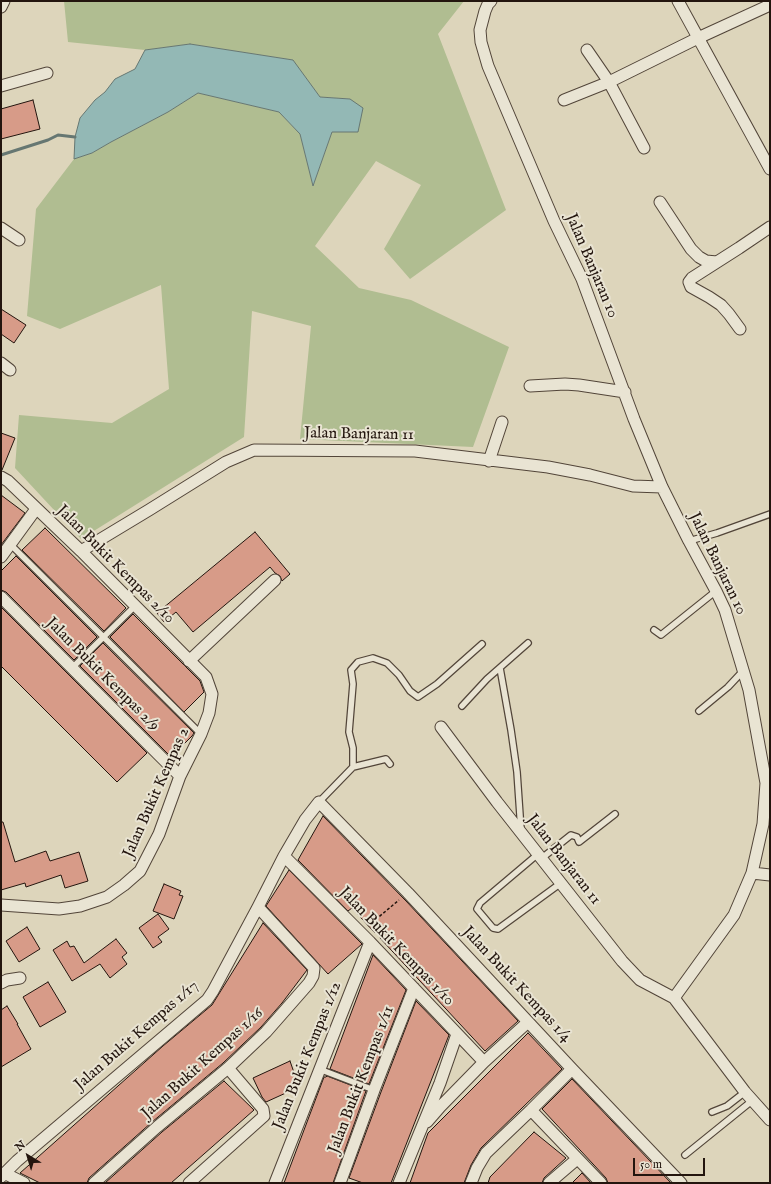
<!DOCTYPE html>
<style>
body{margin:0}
#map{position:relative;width:771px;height:1184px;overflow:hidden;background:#ddd5bb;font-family:"IM FELL English",serif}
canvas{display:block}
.frame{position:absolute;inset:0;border:2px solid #23150e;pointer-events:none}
.north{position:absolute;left:8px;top:1136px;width:40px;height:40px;-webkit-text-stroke:3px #e9e4d3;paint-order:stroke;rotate:322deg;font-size:11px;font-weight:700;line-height:16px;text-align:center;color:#23150e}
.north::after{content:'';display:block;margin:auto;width:14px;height:18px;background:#23150e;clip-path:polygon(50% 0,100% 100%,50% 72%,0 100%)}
.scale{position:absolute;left:633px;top:1158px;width:72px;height:18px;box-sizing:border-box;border:2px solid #23150e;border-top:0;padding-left:5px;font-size:12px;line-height:14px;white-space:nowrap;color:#23150e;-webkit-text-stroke:3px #e9e4d3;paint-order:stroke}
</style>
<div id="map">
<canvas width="771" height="1184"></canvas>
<div class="frame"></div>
<div class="north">N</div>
<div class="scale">50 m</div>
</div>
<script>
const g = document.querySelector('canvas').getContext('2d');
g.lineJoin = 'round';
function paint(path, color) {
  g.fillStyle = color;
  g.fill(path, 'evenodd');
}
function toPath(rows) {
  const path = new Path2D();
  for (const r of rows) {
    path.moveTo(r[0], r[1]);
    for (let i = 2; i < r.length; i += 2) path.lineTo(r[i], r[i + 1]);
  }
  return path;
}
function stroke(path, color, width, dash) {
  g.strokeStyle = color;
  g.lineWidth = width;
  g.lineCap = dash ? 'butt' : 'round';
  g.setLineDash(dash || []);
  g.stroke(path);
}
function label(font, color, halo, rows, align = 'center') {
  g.font = font + ' "IM FELL English",serif';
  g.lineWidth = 4;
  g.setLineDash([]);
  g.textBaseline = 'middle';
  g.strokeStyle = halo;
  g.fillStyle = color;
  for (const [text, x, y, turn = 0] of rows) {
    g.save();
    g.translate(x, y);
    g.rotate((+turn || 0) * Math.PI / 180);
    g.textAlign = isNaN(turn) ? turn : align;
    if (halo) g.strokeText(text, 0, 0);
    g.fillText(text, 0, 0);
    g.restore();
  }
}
paint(toPath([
 [64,1,464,1,438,34,506,210,410,279,384,249,421,185,376,161,315,246,359,288,411,300,509,347,473,447,300,439,311,326,252,311,244,437,81,539,15,468,19,415,112,423,169,389,161,285,60,329,27,316,36,209,74,159,92,153,111,142,168,112,198,93,279,112,300,134,313,186,332,132,350,99,320,97,292,60,190,44,145,50,68,42]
]), '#b0bd91');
const water = toPath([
 [190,44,293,60,320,97,350,99,363,108,358,132,332,132,313,186,300,134,279,112,198,93,168,112,111,142,92,153,74,159,75,137,80,118,95,100,105,92,115,79,135,69,145,50,190,44]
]);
paint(water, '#93b8b5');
stroke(water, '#667772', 1);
stroke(toPath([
 [1,155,48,140,58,135,75,137]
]), '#667772', 3);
const building = toPath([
 [33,100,40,129,1,139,1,109,33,100],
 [1,309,26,325,14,343,1,334,1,309],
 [1,433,15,438,2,470,1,470,1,433],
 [1,495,25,513,1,545,1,495],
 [45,528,126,608,104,631,22,550,45,528],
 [255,532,290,574,282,581,280,576,275,573,270,567,193,632,176,612,164,622,157,613,255,532],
 [16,556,97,637,74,660,6,592,1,590,1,571,16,556],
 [1,607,147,753,117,782,1,666,1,607],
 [133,614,200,681,204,692,184,712,110,637,133,614],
 [103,643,194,733,192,736,171,757,80,666,103,643],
 [323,816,406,901,518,1021,485,1051,380,938,385,924,375,933,352,908,348,911,298,860,323,816],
 [1,822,3,822,15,862,46,851,50,861,79,852,88,881,65,888,61,875,26,887,25,883,1,890,1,822],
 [289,870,362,944,328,974,266,906,289,870],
 [164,884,181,891,179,895,183,896,174,919,153,911,164,884],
 [158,914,169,929,158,937,162,942,153,948,139,928,158,914],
 [263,923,307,970,282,1003,261,1027,223,1063,152,1122,89,1178,87,1183,40,1183,20,1173,163,1046,212,1005,263,923],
 [27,927,40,949,19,962,6,941,27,927],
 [116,939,127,953,122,957,127,964,110,978,100,964,72,981,53,950,67,941,70,947,74,946,84,963,116,939],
 [373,955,406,990,369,1084,330,1069,373,955],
 [48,982,66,1012,40,1027,23,997,48,982],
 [416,1001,449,1035,391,1183,363,1183,349,1178,381,1092,416,1001],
 [7,1006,18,1024,17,1024,31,1049,1,1067,1,1010,7,1006],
 [528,1033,562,1069,481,1148,471,1165,464,1183,410,1183,428,1133,528,1033],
 [290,1061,299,1087,266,1102,262,1097,253,1078,290,1061],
 [327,1076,366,1091,333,1183,284,1183,324,1077,326,1077,327,1076],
 [572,1079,671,1183,608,1183,606,1178,542,1109,572,1079],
 [224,1081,254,1110,171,1183,105,1183,162,1132,224,1081],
 [534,1132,566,1158,544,1178,542,1183,488,1183,490,1177,534,1132],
 [582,1173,591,1183,572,1183,582,1173]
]);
paint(building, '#d79b88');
stroke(building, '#23150e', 1);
const lane = toPath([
 [689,541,717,533,770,514],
 [10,544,201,734],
 [654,630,661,635,716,591],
 [72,668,135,606],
 [500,668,511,730,517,772,521,830],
 [462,706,487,679,528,643],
 [699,711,728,687,743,671],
 [353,767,386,759,390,764],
 [319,802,353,767,353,748,349,732,353,684,351,670,358,662,373,658,387,663,399,675,410,691,418,697,437,684,482,644],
 [538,854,480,903,477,909,493,928,498,929,561,883],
 [542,858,571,835,577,837,579,842,615,814],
 [319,1069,374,1090],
 [712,1112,727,1106,745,1092],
 [685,1155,753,1100]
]);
const street = toPath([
 [491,1,488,4,485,11,480,30,481,42,488,66,554,221,582,279,634,419,662,487,689,541,716,591,725,610,749,690,766,783,763,824,752,873,734,915,674,998],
 [678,1,770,169],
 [1,7,4,1],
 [587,50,609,82,644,148],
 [1,86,47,73],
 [564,100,609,82,698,38,770,5],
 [660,202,691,249,699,257,706,261,717,262],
 [1,228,19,240],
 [740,329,729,314,721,305,709,297,691,287,689,282,692,278,739,248,770,227],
 [1,363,10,370],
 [530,386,565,384,579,385,625,392],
 [489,461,502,422],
 [1,477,8,481,81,551,206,677,212,694,209,713,201,734,180,776,159,834,140,871,124,885,107,897,80,906,59,909,1,905],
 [81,551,149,510,226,462,254,450,415,451,548,467,590,475,633,486,662,487],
 [1,557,36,509],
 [1,597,180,776],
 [189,661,275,580],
 [441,727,497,802,622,961,640,980,674,998,745,1092,770,1120],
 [284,856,370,942,484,1062],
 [752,873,770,875],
 [1,983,7,980,20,978],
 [531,1110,601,1183],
 [427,1122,440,1107,484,1062,528,1022],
 [4,1173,24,1183],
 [1,1177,17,1161,207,1000,213,991,258,907,284,856,305,820,319,802,408,893,572,1069,681,1183],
 [94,1183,157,1127,228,1068,266,1032,309,983,313,976,314,968,258,907],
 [189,1183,264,1116,263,1109,228,1068],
 [275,1183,370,942],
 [340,1183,374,1090,414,988],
 [399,1183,440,1083,457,1034],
 [471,1183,477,1168,486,1153,531,1110,572,1069],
 [549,1183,577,1159]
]);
stroke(lane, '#524539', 8);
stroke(street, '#524539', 13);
stroke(toPath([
 [368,926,399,900]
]), '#23150e', 1.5, [3, 2]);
stroke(lane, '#e9e4d3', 5.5);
stroke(street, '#e9e4d3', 11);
label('16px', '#23150e', '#e9e4d3', [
 ["Jalan Banjaran 10",591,266,67],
 ["Jalan Banjaran 11",359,435,1],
 ["Jalan Banjaran 10",717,564,64],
 ["Jalan Bukit Kempas 2/10",115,565,45],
 ["Jalan Bukit Kempas 2/9",102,675,45],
 ["Jalan Bukit Kempas 2",157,793,-66],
 ["Jalan Banjaran 11",563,860,52],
 ["Jalan Bukit Kempas 1/10",396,947,46],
 ["Jalan Bukit Kempas 1/4",516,985,47],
 ["Jalan Bukit Kempas 1/17",137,1036,-41],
 ["Jalan Bukit Kempas 1/12",308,1056,-68],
 ["Jalan Bukit Kempas 1/16",203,1064,-42],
 ["Jalan Bukit Kempas 1/11",362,1080,-69]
]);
</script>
